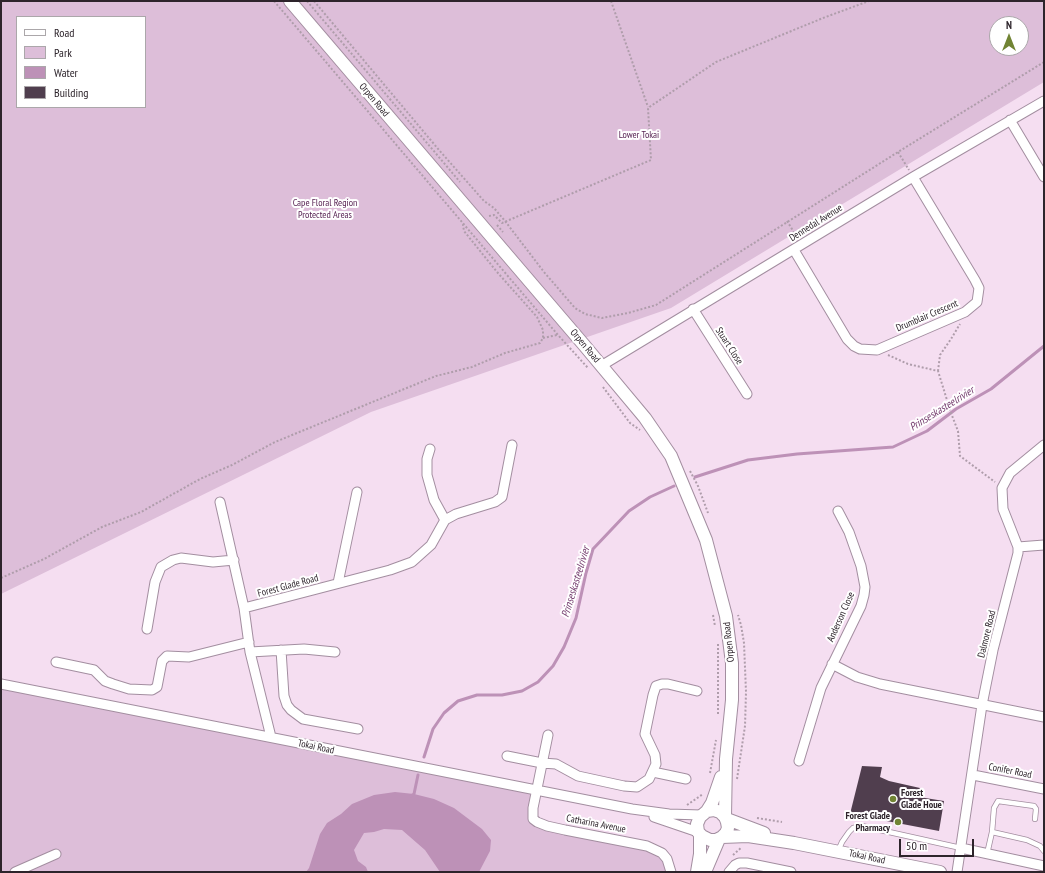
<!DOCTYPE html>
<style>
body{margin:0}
#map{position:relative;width:1045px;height:873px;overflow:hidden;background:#f5def1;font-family:"PT Sans Narrow",sans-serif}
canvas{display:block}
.frame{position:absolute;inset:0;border:2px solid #2d242b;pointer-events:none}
.legend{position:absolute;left:16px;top:16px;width:130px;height:92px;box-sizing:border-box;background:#fff;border:1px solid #aba7aa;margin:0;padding:5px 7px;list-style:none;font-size:12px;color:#2d242b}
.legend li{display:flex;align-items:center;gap:8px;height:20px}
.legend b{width:20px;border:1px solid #aba7aa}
.north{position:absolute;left:989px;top:16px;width:40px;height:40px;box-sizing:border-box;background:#fff;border:1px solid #aba7aa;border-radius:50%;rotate:0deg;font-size:11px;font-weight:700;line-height:16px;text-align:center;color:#2d242b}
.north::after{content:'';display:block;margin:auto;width:14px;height:18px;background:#718434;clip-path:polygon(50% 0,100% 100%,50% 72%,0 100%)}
.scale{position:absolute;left:899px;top:839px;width:75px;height:18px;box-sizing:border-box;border:2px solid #2d242b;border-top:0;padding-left:5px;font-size:12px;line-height:14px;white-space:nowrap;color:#2d242b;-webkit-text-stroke:3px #fff;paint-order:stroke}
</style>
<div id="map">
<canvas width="1045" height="873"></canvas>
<div class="frame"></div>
<ul class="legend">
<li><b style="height:5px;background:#fff"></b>Road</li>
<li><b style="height:11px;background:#ddbed9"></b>Park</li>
<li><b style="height:11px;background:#bd91b7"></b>Water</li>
<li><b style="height:11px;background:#503e4e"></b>Building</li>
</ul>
<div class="north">N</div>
<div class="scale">50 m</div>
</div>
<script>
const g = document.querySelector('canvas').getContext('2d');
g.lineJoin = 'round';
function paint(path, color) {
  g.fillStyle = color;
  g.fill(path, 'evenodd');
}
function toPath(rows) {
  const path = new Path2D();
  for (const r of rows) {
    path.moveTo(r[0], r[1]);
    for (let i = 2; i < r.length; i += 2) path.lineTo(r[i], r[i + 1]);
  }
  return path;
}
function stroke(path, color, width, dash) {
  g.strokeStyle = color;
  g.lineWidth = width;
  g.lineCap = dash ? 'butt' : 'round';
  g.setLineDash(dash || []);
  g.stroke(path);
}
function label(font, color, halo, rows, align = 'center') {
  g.font = font + ' "PT Sans Narrow",sans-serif';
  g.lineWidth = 4;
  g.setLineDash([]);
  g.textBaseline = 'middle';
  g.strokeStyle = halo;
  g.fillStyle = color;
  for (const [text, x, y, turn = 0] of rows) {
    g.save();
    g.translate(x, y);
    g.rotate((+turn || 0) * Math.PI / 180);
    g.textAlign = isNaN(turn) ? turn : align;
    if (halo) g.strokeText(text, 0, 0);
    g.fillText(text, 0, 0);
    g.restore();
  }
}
paint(toPath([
 [1,1,1044,1,1044,82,671,308,371,412,1,594],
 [17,17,145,17,145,107,17,107],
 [997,24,1021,24,1021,48,997,48],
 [1,683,536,790,538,822,662,853,671,872,1,872]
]), '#ddbed9');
paint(toPath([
 [395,792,414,794,434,799,454,808,482,829,491,840,490,851,479,872,440,872,425,850,402,830,384,829,374,832,364,833,354,850,358,861,366,867,368,872,306,872,309,868,320,834,327,823,341,814,352,804,374,795]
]), '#bd91b7');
stroke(toPath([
 [695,477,748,460,797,454,893,447,927,431,956,409,991,389,1044,346],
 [424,757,433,729,444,713,458,701,477,695,502,695,522,691,538,682,553,666,564,647,576,618,586,573,593,549,629,511,650,497,674,486],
 [411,796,414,794,418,775]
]), '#bd91b7', 3);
paint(toPath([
 [862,766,882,767,880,777,889,781,920,788,919,797,944,801,939,831,850,814]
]), '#503e4e');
const service = toPath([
 [992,832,1027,840,1040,846,1044,851],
 [838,851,842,842,849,832,853,828,862,826,961,848],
 [987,854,992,832,994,808,998,801,1034,806,1036,809,1035,819]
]);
const minor = toPath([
 [1010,120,1044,177],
 [794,250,847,339,854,346,860,349,877,350,965,312,977,302,979,288,975,280,913,177],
 [693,309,747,394],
 [601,366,913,177,1044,101],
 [430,449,427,459,427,475,434,500,445,520],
 [220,502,244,608,250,652,271,737],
 [1018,547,1044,545],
 [338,583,357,492],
 [244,608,390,570,412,562,431,545,445,520,456,514,495,502,502,497,512,445],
 [147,629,155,582,161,567,173,560,181,558,213,562,234,560],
 [281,650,284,696,287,705,291,710,303,719,358,729],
 [250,652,304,649,335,652],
 [56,662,94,670,105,681,113,684,129,689,152,690,157,687,162,661,167,656,189,657,249,642],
 [832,664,857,677,880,684,1044,717],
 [1,684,632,809,669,814,701,815],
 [548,735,533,808,533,819,537,822,547,826,565,830,647,846,662,853,667,859,671,872],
 [507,756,542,763,556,764,578,776,624,786,637,787,649,779,656,764,655,755,645,734,653,695,656,686,662,684,668,684,697,691],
 [799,761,821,688,861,606,864,595,865,587,861,566,849,532,838,511],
 [653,772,686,779],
 [973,775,1044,789],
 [654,817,698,832],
 [961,848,1044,866],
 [15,872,56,854],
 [729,872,735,865,739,863,747,863,791,872],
 [957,872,982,705,993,650,1018,553,1018,547,1003,509,1002,488,1010,473,1044,445]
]);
const secondary = toPath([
 [290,1,584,345,645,418,671,456,706,540,726,616,732,663,732,700,726,759,725,817],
 [707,811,714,810,720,812,725,817,727,822,728,828,726,833,722,837,716,840,710,840,702,836,698,832,697,824,700,817,707,811,712,803,721,777],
 [727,819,764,833],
 [722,837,748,836,794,843,940,872],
 [697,872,700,854,700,834],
 [705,872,719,839]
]);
stroke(service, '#a38ea0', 6);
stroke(minor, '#a38ea0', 11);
stroke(secondary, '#a38ea0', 14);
stroke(toPath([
 [274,1,558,335,588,368],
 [307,1,460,182],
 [314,1,439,150,484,201,494,208,505,221,544,272,575,308,585,314,602,318,628,313,656,305,898,152,1044,62],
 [611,1,648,107],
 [898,152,909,170],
 [489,216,494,215,502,223,651,160,648,108,716,62,823,18,869,1],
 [787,221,797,237],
 [497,225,503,232],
 [543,338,557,335],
 [888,355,908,364,938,371,951,413,958,431,960,456,995,482],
 [938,371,940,355,951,339,960,324],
 [603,387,630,423,640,430],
 [690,471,698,486,708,513],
 [1,578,44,559,102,527,141,512,200,479,232,465,275,442,436,376,472,367,505,353,540,343,543,338,543,330,537,317,497,272,464,231,463,225,464,224],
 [713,615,715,626],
 [718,644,718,716],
 [710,773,716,740],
 [737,779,745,726,746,692,744,643,741,625,738,615],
 [687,805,703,794],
 [757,818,782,822],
 [733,855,742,847]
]), '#af9dab', 2, [2, 2]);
stroke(service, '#fff', 4.5);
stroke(minor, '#fff', 9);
stroke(secondary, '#fff', 12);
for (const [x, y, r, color] of [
 [893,799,4,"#718434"],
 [898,822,4,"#718434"]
]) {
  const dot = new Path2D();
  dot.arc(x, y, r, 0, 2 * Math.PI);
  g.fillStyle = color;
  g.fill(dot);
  stroke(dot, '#fff', 1.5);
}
label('10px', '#2d242b', '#fff', [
 ["Orpen Road",374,100,50],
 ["Dennedal Avenue",816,223,-32],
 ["Drumblair Crescent",927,316,-23],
 ["Orpen Road",585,346,50],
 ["Stuart Close",729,346,57],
 ["Forest Glade Road",288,586,-15],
 ["Anderson Close",841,617,-66],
 ["Dalmore Road",987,634,-76],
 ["Orpen Road",729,642,-96],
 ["Tokai Road",316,747,12],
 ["Conifer Road",1010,771,11],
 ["Catharina Avenue",596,824,11],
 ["Tokai Road",867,857,12]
]);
label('10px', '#541e4f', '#fff', [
 ["Lower Tokai",639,135],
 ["Cape Floral Region",325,203],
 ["Protected Areas",325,215]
]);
label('bold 10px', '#2d242b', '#fff', [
 ["Forest",901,793],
 ["Glade Houe",901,805],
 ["Forest Glade",890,816,"right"],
 ["Pharmacy",890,828,"right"]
], 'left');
label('italic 11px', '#743c6e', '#fff', [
 ["Prinseskasteelrivier",942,409,-32],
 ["Prinseskasteelrivier",576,582,-73]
]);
</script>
